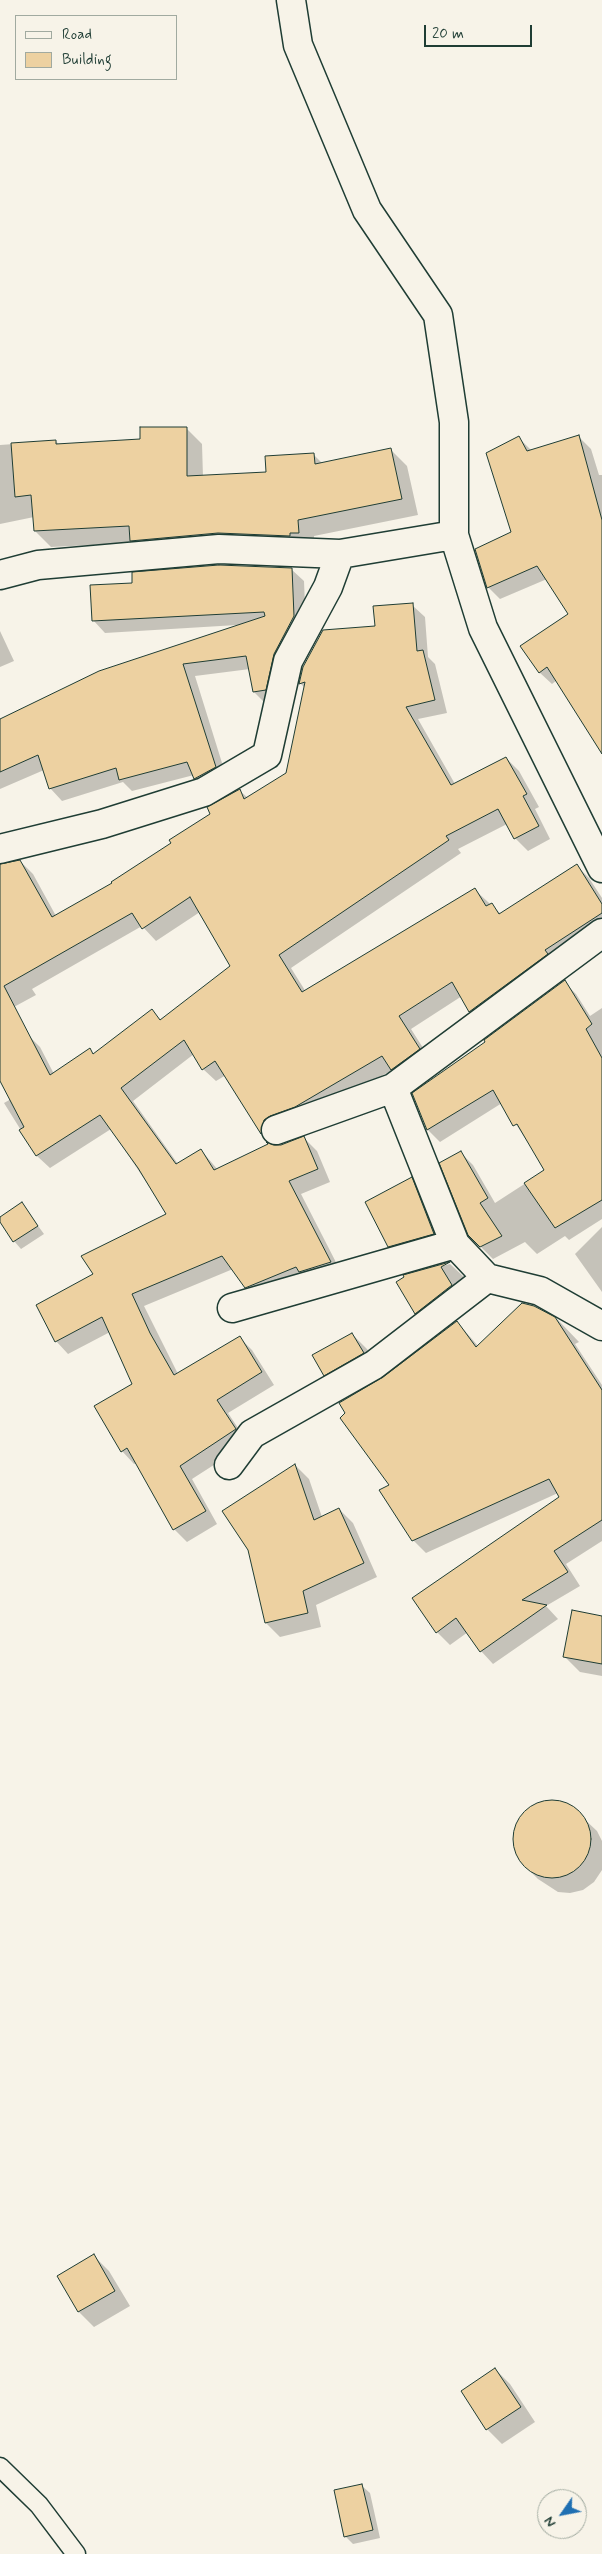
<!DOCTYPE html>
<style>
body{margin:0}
#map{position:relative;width:602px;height:2554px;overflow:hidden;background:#f7f3e8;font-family:Mynerve,sans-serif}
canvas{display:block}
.legend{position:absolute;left:15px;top:15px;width:162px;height:65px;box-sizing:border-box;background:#f7f3e8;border:1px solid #a1aaa0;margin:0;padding:6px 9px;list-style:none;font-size:15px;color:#1f3d34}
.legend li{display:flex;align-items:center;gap:10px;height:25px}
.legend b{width:25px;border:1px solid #a1aaa0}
.north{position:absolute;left:537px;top:2489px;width:50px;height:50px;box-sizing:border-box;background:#f7f3e8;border:1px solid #a1aaa0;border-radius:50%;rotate:237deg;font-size:14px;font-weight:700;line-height:20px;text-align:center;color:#1f3d34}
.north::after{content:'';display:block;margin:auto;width:18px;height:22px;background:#1f6fb2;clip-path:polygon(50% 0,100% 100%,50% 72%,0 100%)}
.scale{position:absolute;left:424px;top:25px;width:108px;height:22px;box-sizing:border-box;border:2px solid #1f3d34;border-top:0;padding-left:6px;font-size:15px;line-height:18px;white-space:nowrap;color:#1f3d34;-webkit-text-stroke:4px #f7f3e8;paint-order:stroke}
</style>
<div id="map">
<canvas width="602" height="2554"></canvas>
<ul class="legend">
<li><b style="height:6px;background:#f7f3e8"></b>Road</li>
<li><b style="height:14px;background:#edd1a1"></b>Building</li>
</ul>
<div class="north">N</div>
<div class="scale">20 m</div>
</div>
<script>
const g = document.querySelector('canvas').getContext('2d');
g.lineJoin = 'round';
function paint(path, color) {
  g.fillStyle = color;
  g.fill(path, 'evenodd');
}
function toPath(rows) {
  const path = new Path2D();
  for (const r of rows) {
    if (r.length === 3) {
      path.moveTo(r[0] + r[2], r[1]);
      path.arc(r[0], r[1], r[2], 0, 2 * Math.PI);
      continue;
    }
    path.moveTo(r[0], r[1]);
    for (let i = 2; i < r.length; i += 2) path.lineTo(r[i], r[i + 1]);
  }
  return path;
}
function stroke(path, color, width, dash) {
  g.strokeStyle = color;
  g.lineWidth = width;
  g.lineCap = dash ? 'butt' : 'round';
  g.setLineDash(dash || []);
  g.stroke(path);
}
paint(toPath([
 [186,428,202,444,203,477,268,473,314,455,323,464,391,450,407,466,418,515,314,536,314,549,147,557,133,543,51,547,35,531,34,517,0,524,0,445,56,441,59,445,141,440],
 [579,437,591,449,599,475,602,475,602,752,557,680,552,684,539,672,570,614,547,579,500,599,488,587,513,533,519,438,532,451],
 [291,569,304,581,306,629,266,704,254,692,250,669,195,676,227,779,207,790,194,775,132,791,123,782,62,801,50,788,44,770,0,789,0,725,237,625,105,633,93,620,134,584],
 [412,605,425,617,428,657,435,664,447,713,418,719,455,784,506,758,519,771,539,807,535,809,550,839,528,851,515,838,507,824,458,849,461,853,291,968,306,992,475,890,501,914,577,866,589,878,602,898,602,934,482,1024,470,1012,462,996,411,1029,432,1062,404,1082,392,1070,308,1119,276,1133,274,1145,262,1133,226,1075,216,1081,203,1069,194,1054,133,1101,178,1164,201,1150,218,1170,304,1138,317,1151,330,1182,301,1194,342,1274,259,1300,233,1269,144,1306,178,1374,239,1337,252,1350,274,1385,228,1413,248,1443,192,1479,217,1524,187,1542,174,1529,137,1463,134,1464,122,1451,134,1384,110,1332,68,1354,56,1341,95,1275,168,1215,111,1129,50,1168,37,1156,4,1103,11,1099,0,1078,0,1048,27,1034,40,1047,54,1074,89,1049,94,1054,151,1011,161,1020,232,966,200,912,156,941,142,926,32,989,36,995,12,1008,0,996,0,865,20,861,33,874,56,916,114,884,212,814,240,791,248,798,287,774,305,688,300,683,376,627],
 [0,631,14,661,0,667],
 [564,982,576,994,590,1016,602,1008,602,1219,569,1240,565,1236,537,1254,525,1242,493,1259,481,1247,461,1153,473,1165,495,1203,546,1170,502,1103,440,1142,428,1130,413,1094,487,1043],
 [411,1179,426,1194,448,1249,404,1261,389,1246],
 [22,1204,44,1234,21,1249,14,1241,0,1218],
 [602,1227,602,1292,575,1254],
 [450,1264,465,1278,455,1283,466,1301,431,1328,416,1313,405,1276],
 [534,1307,558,1320,579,1342,575,1344,602,1385,602,1541,566,1564,580,1586,546,1606,558,1619,493,1664,481,1651,468,1632,450,1645,437,1632,561,1498,558,1493,426,1553,413,1540,391,1486,384,1378,457,1322,479,1347],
 [352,1334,367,1349,378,1368,340,1390,325,1375],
 [295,1465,309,1479,322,1517,339,1509,353,1523,377,1577,316,1605,321,1627,280,1637,266,1623],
 [602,1618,602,1676,580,1672,565,1657],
 [557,1802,571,1807,581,1816,597,1831,602,1841,602,1870,594,1882,583,1890,570,1893,558,1892,538,1879,523,1864,514,1842,515,1830,521,1817,531,1808,544,1803],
 [94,2256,109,2271,130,2306,94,2327,79,2312,59,2276],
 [495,2369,510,2384,535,2422,502,2444,487,2429],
 [362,2486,370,2493,380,2538,353,2544,345,2536]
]), '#0003');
const building = toPath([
 [140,427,187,427,187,476,266,472,265,456,314,453,315,464,391,448,402,499,298,520,299,533,290,533,290,536,218,533,130,541,129,526,34,531,31,495,15,497,11,443,56,440,56,444,140,439,140,427],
 [579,435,602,520,602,754,547,667,539,673,520,646,568,614,537,566,487,588,475,549,511,532,486,453,519,436,527,451,579,435],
 [219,565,292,568,294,616,274,654,266,690,253,692,246,656,183,664,216,767,194,779,187,762,119,780,116,768,49,789,38,755,0,772,0,719,99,671,265,616,264,612,92,621,90,585,132,583,132,572,219,565],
 [413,603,417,651,423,650,435,700,406,707,451,785,506,757,527,794,523,796,539,826,514,839,498,809,446,836,449,840,279,955,302,992,475,888,486,906,492,903,499,914,577,864,602,904,602,913,545,950,548,954,469,1012,452,982,399,1016,420,1049,391,1070,382,1056,295,1107,270,1116,264,1120,261,1134,215,1061,202,1070,184,1040,121,1088,176,1164,201,1149,214,1170,268,1144,266,1142,274,1145,281,1145,304,1136,318,1169,289,1181,331,1262,299,1272,296,1267,245,1288,222,1256,132,1294,150,1333,174,1375,240,1336,262,1372,217,1400,236,1429,180,1466,206,1511,173,1530,127,1448,121,1452,94,1406,132,1384,102,1317,55,1342,36,1305,93,1274,81,1256,166,1214,138,1168,100,1115,36,1156,19,1130,24,1127,0,1081,0,864,20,860,52,917,112,883,111,882,171,843,169,840,210,814,207,807,240,789,244,799,286,773,305,682,299,684,303,667,323,630,375,626,373,606,413,603],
 [190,897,230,966,160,1020,152,1009,93,1054,90,1048,50,1075,4,986,132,913,142,929,190,897],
 [565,980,592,1024,586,1029,602,1058,602,1200,555,1228,524,1183,544,1170,517,1124,513,1126,493,1090,427,1130,412,1093,485,1042,484,1040,565,980],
 [461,1151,488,1198,480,1203,502,1236,480,1247,468,1235,439,1163,461,1151],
 [412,1177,434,1234,388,1247,365,1202,412,1177],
 [22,1202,38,1226,13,1242,0,1222,0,1217,22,1202],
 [450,1262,441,1267,452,1285,415,1314,396,1282,404,1277,403,1275,450,1262],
 [522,1303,534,1306,555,1317,602,1390,602,1520,554,1551,568,1572,522,1600,547,1605,480,1652,456,1618,436,1633,412,1598,559,1497,549,1479,412,1541,379,1490,389,1485,340,1418,345,1413,339,1403,383,1377,457,1321,476,1347,522,1303],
 [352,1333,364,1353,324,1376,312,1355,352,1333],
 [295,1464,314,1520,339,1508,364,1563,303,1591,308,1613,265,1623,248,1550,222,1511,295,1464],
 [572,1610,602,1616,602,1664,563,1657,572,1610],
 [552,1839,39],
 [94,2254,115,2291,78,2312,57,2276,94,2254],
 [495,2368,521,2407,486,2430,461,2391,495,2368],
 [362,2484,373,2530,344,2537,334,2490,362,2484]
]);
paint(building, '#edd1a1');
stroke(building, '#1f3d34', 1);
const service = toPath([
 [0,2467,39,2505,76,2554]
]);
const minor = toPath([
 [454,535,483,628,602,868],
 [0,575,38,565,219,549,340,554,454,535,454,422,438,315,367,210,298,45,291,0],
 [0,849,102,824,204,792,267,755,288,661,328,587,340,554],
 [393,1088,455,1244,487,1278,540,1291,602,1326],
 [276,1130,393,1088,602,933],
 [232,1308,455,1244],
 [229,1465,252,1434,374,1365,487,1278]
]);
stroke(service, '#1f3d34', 21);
stroke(minor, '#1f3d34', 31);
stroke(service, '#f7f3e8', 18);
stroke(minor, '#f7f3e8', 28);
</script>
